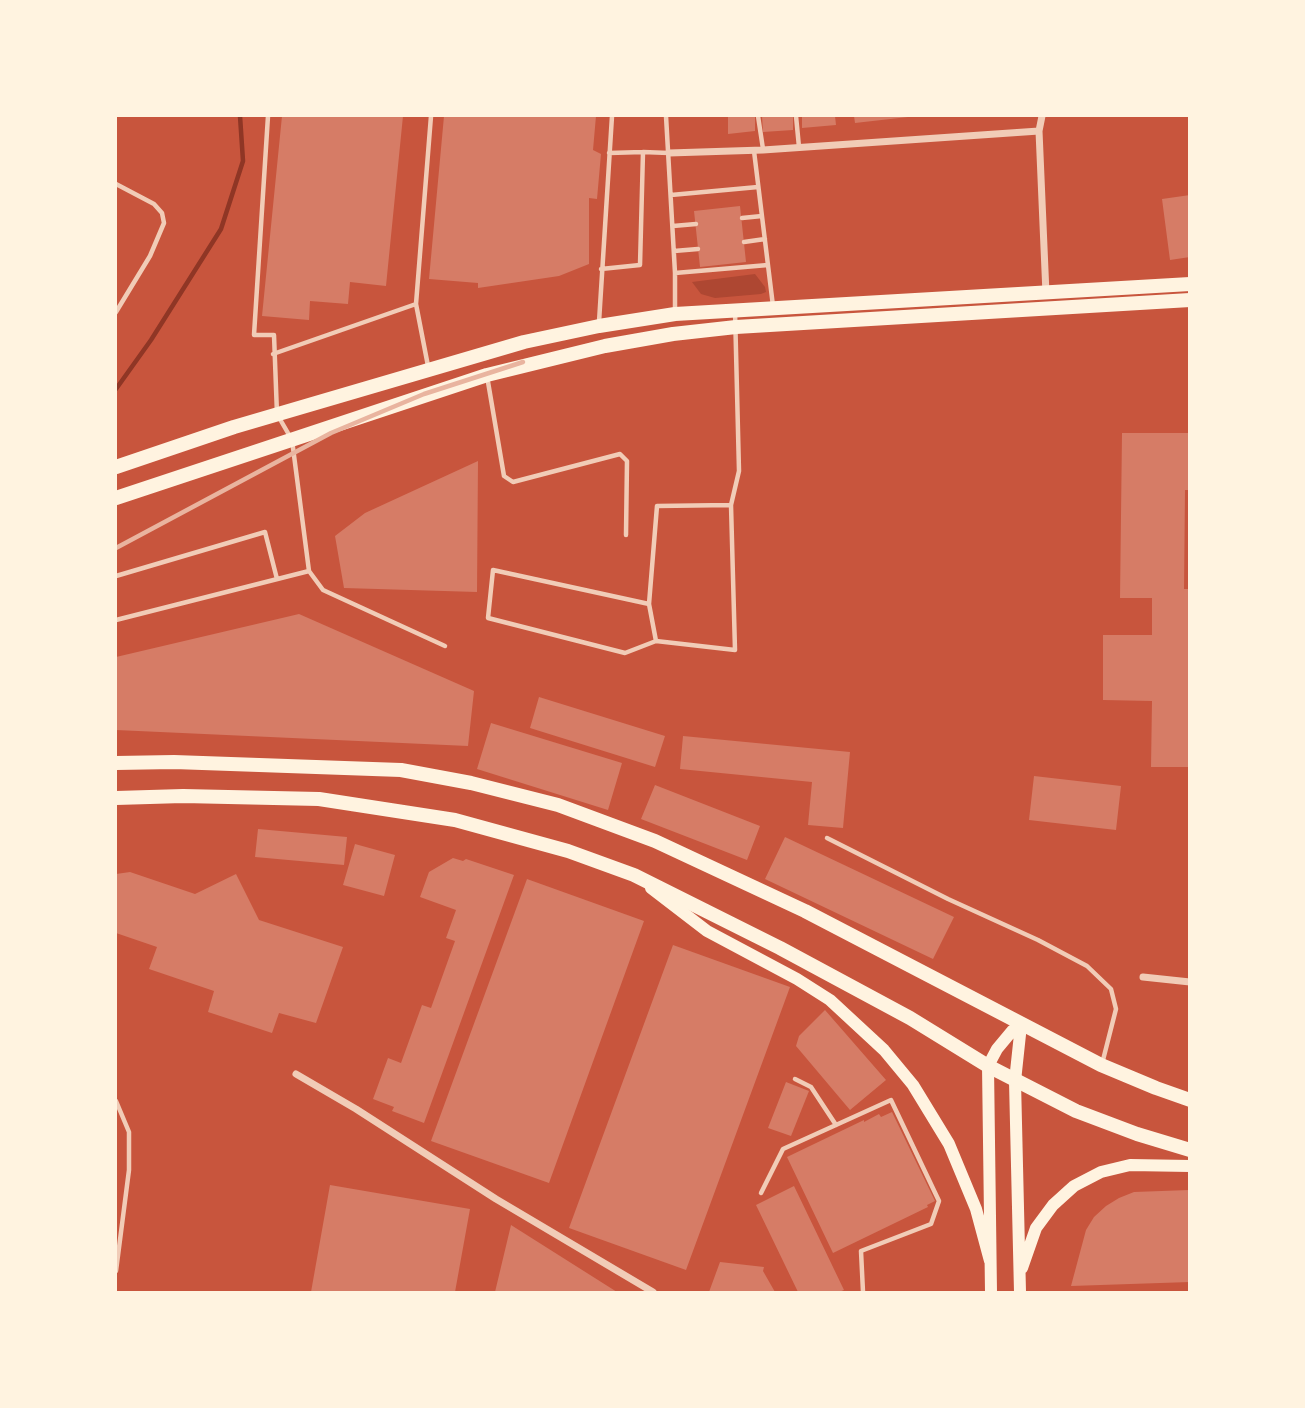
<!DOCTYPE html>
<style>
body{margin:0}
#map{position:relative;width:1305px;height:1408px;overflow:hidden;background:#c8553d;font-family:"Exo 2",sans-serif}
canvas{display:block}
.frame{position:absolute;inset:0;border:117px solid #fff3e0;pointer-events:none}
</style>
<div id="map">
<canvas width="1305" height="1408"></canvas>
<div class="frame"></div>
</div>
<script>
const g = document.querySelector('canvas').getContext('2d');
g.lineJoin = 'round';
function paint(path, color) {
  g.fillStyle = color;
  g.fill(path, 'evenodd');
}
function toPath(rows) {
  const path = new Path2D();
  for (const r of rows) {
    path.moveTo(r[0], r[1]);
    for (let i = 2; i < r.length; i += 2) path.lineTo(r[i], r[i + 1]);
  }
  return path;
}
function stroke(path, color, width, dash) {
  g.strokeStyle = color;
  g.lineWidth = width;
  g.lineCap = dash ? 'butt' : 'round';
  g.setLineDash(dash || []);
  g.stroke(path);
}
paint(toPath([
 [755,274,765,287,766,292,761,294,715,298,701,294,692,282]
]), '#ae4732');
stroke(toPath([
 [116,389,151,340,221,229,243,161,240,116]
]), '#8f3625', 4.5);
paint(toPath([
 [282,116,403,116,386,286,350,282,348,304,310,301,309,320,262,316],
 [444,116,596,116,593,150,601,154,597,199,589,198,589,264,559,276,478,288,478,283,429,279],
 [728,116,755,116,755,131,728,134],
 [762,116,793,116,793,130,763,132],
 [802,116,835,116,836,125,802,128],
 [854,116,908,116,908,117,855,123],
 [1190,195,1190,257,1170,260,1162,199],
 [740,206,746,262,700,267,694,211],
 [1122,433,1190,433,1190,490,1185,490,1184,589,1190,589,1190,767,1151,767,1152,701,1103,700,1103,635,1152,635,1152,598,1120,598],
 [478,461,477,592,344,588,335,536,365,513],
 [299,614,474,691,468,746,116,730,116,657],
 [539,697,665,736,655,767,530,728],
 [491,723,622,763,608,810,477,769],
 [683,736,850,752,843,828,808,825,812,782,680,769],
 [1034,776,1121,786,1116,830,1029,820],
 [655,785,760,826,747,860,641,819],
 [258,829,347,837,344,865,255,857],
 [785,837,954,917,933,959,765,879],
 [355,844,395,855,384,896,343,885],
 [453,858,463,861,466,859,514,875,424,1123,392,1111,394,1107,373,1099,388,1058,401,1063,422,1005,431,1008,455,941,446,938,456,910,420,897,429,872],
 [130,872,195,894,236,874,259,920,343,947,316,1023,279,1013,272,1033,208,1012,214,991,149,969,157,947,116,933,116,874],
 [527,879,644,921,549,1183,431,1141],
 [673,945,790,987,686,1270,569,1228],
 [825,1010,886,1080,850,1110,796,1046,799,1036],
 [786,1082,809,1091,791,1136,768,1128],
 [892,1112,935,1201,927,1205,928,1207,833,1253,787,1157,864,1120,864,1122,879,1114,881,1117],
 [330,1185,470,1209,455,1292,311,1292],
 [794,1186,844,1290,839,1292,798,1292,756,1205],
 [1189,1190,1190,1282,1071,1286,1086,1230,1094,1217,1106,1206,1119,1198,1134,1192],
 [511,1225,617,1292,495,1292],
 [720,1262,764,1267,763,1271,775,1292,709,1292]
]), '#d67c66');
stroke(toPath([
 [268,116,254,335,274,335,277,414,292,440,309,571,323,590,445,646],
 [666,116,675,273,675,310],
 [758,116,763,149],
 [796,116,799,147],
 [754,151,773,306],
 [643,152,669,153],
 [116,184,154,204,162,213,164,223,150,256,116,312],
 [671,195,758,187],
 [742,218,762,216],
 [673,226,696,224],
 [744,242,765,239],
 [674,251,698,249],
 [601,269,640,265,643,152,609,153],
 [675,273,768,265],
 [599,322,612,116],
 [273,354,416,304],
 [428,366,416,304,431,116],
 [487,376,504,476,513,482,620,454,627,461,626,535],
 [116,576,265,532,277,579],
 [649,604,656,641,625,653,488,618,493,570,649,604,657,506,731,505,739,471,735,311],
 [116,620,309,571],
 [656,641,735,650,731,505],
 [827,838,948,899,1038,940,1087,966,1111,989,1116,1009,1102,1064],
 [795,1079,811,1087,836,1125],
 [116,1101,129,1132,129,1170,116,1271],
 [761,1193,783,1149,891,1100,939,1201,931,1224,861,1251,863,1292]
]), '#f1ccb7', 4.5);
stroke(toPath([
 [1042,116,1039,131,1046,294],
 [669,153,763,150,1039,131],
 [1143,977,1190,982],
 [296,1074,356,1109,496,1199,653,1292]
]), '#f1ccb7', 7);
stroke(toPath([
 [651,888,707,931,797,979,830,1000,884,1050,913,1085,949,1144,976,1209,990,1261],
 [1022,1268,1036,1228,1053,1205,1074,1186,1101,1172,1130,1165,1190,1166],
 [991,1292,988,1066,997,1049,1012,1031,1021,1025],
 [1020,1292,1015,1081,1021,1025]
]), '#fff3e0', 12);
stroke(toPath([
 [116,467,234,427,524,342,599,326,675,314,1190,284],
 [116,498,487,375,605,346,673,334,736,327,1190,300],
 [116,763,174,762,401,770,471,783,558,805,655,841,805,911,1101,1065,1156,1088,1190,1100],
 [116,798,183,796,319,799,455,820,568,851,634,875,780,948,910,1018,988,1066,1076,1111,1137,1134,1190,1150]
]), '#fff3e0', 14);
stroke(toPath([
 [116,548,331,433,424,394,523,362]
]), '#e9b49f', 4.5);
</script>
